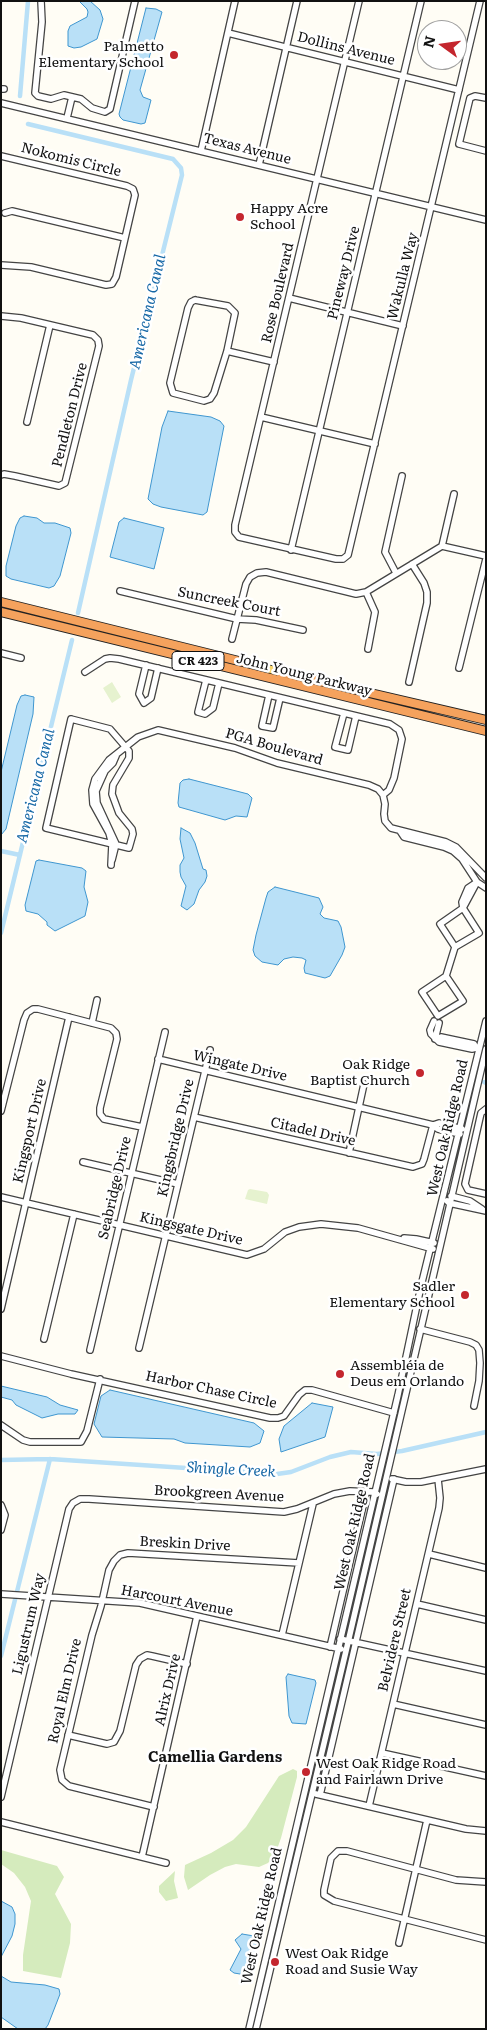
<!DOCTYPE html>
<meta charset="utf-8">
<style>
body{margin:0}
#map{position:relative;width:487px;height:2030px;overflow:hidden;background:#fffdf5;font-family:Literata,serif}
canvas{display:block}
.frame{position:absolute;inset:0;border:2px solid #111;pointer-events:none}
.north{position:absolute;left:417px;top:20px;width:50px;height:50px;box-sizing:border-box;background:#fff;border:1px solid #a0a0a0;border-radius:50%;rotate:284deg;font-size:14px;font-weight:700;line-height:20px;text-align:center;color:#111}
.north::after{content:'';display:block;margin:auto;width:18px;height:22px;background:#c4262e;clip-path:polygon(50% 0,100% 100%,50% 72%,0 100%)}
</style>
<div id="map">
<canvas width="487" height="2030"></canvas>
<div class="frame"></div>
<div class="north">N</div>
</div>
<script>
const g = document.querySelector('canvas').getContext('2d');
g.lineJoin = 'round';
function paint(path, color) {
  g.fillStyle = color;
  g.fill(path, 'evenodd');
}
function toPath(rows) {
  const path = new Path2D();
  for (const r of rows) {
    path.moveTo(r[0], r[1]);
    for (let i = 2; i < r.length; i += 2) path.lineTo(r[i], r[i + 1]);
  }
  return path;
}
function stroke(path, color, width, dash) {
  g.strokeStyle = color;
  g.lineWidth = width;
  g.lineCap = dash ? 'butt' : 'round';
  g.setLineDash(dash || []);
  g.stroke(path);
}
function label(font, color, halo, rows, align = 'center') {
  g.font = font + ' Literata,serif';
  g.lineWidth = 5;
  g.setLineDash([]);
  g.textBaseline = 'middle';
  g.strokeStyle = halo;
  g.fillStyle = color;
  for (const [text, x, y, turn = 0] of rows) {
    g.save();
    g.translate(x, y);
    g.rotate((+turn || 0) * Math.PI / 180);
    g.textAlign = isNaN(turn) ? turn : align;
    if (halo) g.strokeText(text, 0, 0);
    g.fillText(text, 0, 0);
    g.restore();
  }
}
paint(toPath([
 [293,1769,297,1771,297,1777,281,1838,275,1855,268,1863,259,1867,236,1864,225,1867,210,1875,188,1890,184,1877,185,1865,211,1853,233,1840,246,1827,279,1776],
 [1,1850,57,1866,64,1877,55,1894,71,1924,70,1943,61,1978,23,1971,23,1955,31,1901,25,1887,14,1873,1,1864],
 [175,1871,174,1881,178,1898,166,1901,159,1892,159,1886]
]), '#d5ebbd');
paint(toPath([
 [112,682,121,697,112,703,103,688],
 [250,1189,267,1192,269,1195,267,1204,245,1199,248,1190]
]), '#e6f2cf');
const water = toPath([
 [79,1,90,1,100,10,103,19,97,39,81,47,74,48,68,46,68,31,70,26,87,17,88,12,87,9,79,1],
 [146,8,156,9,162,12,140,90,143,97,151,100,145,123,141,124,123,120,120,117,119,114,146,8],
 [168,411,211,417,220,421,224,426,207,512,203,515,161,507,153,504,148,499,162,427,168,411],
 [24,516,37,518,44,523,55,523,70,528,71,533,60,576,54,586,49,588,11,579,6,576,6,566,16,526,20,518,24,516],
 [124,518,164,528,154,569,110,557,119,522,124,518],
 [25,695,34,697,33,714,6,829,1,835,1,772,17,705,21,696,25,695],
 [189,779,248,794,252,798,247,817,236,816,225,820,179,807,178,803,180,783,183,780,189,779],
 [181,828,190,833,195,843,203,869,206,870,207,876,205,882,199,890,194,904,187,910,181,906,186,886,181,877,180,872,180,865,184,858,180,839,181,828],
 [39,860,82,868,86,871,84,887,88,902,85,916,55,931,47,925,47,922,38,914,26,911,25,905,36,861,39,860],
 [275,887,319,898,323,907,320,914,324,918,338,921,341,927,345,947,342,955,330,976,325,978,305,973,304,968,306,960,302,958,293,957,284,959,278,965,262,962,255,956,253,950,256,935,266,898,268,892,275,887],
 [1,1386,47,1397,60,1405,78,1410,75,1414,58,1414,42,1418,16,1405,12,1400,1,1397,1,1386],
 [110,1390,254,1423,264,1431,260,1443,250,1447,185,1443,174,1439,102,1437,94,1424,101,1396,110,1390],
 [312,1403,333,1407,325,1437,281,1452,279,1439,284,1426,312,1403],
 [288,1674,315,1680,316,1683,306,1724,292,1723,289,1716,286,1677,288,1674],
 [1,1901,12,1907,15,1914,15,1924,12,1936,1,1957,1,1901],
 [242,1934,254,1936,257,1937,258,1941,251,1972,246,1975,234,1973,230,1970,241,1949,235,1940,242,1934],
 [1,1976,11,1982,45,1985,59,1989,60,1994,48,2025,45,2029,18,2029,1,2017,1,1976]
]);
paint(water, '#b9e0f7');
stroke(water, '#3f96cf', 1);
stroke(toPath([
 [20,96,28,1],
 [28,124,173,159,181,168,182,175,131,380,78,613],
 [1,851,20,855],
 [1,933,72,640],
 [484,1082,486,1083],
 [1,1460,50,1459,277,1474,291,1472,330,1457,351,1452,377,1454,402,1451,486,1432],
 [1,1656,50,1459]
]), '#b9e0f7', 4.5);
const minor = toPath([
 [41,1,42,22,35,93,38,96,51,99,64,95,81,99,92,108,105,112,110,109,135,1],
 [359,1,235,525,235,532,239,537,336,559,343,559,348,555,480,1],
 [228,33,459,90],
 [1,89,4,89],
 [486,98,475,96,470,98,459,144,486,151],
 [1,103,486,220],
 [67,118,72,97],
 [201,151,235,1],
 [1,156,127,186,133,189,135,195,116,277,112,284,106,285,31,267,1,265],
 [259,165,297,1],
 [5,213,12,211,125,238],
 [289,298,403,326],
 [195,300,228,306,235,313,227,351,214,393,210,399,204,401,173,393,170,383,188,308,191,302,195,300],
 [1,316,21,318,93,335,98,340,99,346,65,483,59,486,15,476,4,474,1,475],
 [227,351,274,362],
 [261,417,375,444],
 [27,422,50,325],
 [442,546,454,494],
 [291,550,421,1],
 [396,573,385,552,402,476],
 [120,591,237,619,256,620,303,630],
 [366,592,375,612,368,649],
 [232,639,246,584,250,577,257,573,266,572,356,594,366,592,442,546,486,556],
 [1,653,21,658],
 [146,665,139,694,144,703,151,698,158,668],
 [459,668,486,559],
 [85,672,105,659,110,658,119,659,390,724,399,730,402,739,394,778,389,790,383,795],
 [206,680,198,712,205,714,213,708,219,683],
 [409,682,427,603,427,592,424,583,412,564],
 [269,695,262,726,273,728,280,698],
 [344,713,335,747,348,750,356,716],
 [71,719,110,729,129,751,129,758,113,785,112,794,119,813,132,829,133,834,129,848,46,828,71,719],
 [400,831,404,837,444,847,453,851,462,859,477,882,486,888],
 [112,860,116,844,97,803,96,791,105,771,113,763,116,756],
 [111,865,112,844,109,833,93,804,92,790,95,779,109,760,138,737,158,730,235,748,277,763,369,785,378,789,383,795,385,804,384,814,385,821,391,828,446,842,456,847,486,878],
 [463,908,479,933,455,947,440,924,463,908],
 [463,908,462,902,468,888,477,882],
 [463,908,477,882],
 [446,976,463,1001,438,1016,422,992,446,976],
 [446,976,455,947],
 [434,1021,430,1030,431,1034,439,1042,472,1049,476,1048],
 [92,1023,97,1000],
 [439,1023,435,1039,441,1037,474,1044,476,1048],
 [158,1059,433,1125,438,1129,460,1134],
 [486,1109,481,1113,465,1184,468,1190,486,1194],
 [1,1111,24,1020,27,1013,33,1009,38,1009,111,1028,116,1033,117,1039,100,1108,100,1114,104,1119,142,1127],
 [194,1117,413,1167,422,1164,424,1159,433,1125],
 [433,1125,439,1123,462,1129],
 [349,1153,364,1084],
 [83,1162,178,1184],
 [451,1196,470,1201,482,1209],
 [1,1197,247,1255,264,1249,285,1232,299,1227,321,1224,358,1228,433,1249],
 [447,1201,449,1203,486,1211],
 [404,1238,416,1239,434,1243],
 [1,1309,69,1017],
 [420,1329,470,1342,476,1345,479,1350,480,1363,479,1381,474,1406],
 [44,1339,74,1214],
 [139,1348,210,1050],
 [90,1350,165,1032],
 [1,1356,71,1374,270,1418,278,1418,284,1416,299,1395,305,1390,312,1390,394,1413],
 [1,1425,23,1440,30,1442,81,1442,87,1431,100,1379],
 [392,1479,406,1482,421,1482,486,1469],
 [1,1505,5,1515,1,1530],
 [429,1554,486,1568],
 [1,1594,140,1603,341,1649],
 [417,1604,486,1620],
 [282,1635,313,1504],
 [340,1639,486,1671],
 [330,1647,366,1493],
 [393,1704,486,1725],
 [68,1735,107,1744,114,1742,120,1731,136,1665,140,1659,147,1655,152,1656,187,1664],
 [382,1753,486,1776],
 [316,1794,466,1829,486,1831],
 [320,1795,394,1479],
 [1,1797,69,1509,73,1503,80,1499,89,1499,284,1512,297,1509,334,1494,350,1491,374,1492,377,1494],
 [369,1806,439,1508,440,1498,438,1479],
 [154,1807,69,1786,62,1780,60,1770,92,1635,101,1606,109,1570,114,1561,120,1555,128,1553,299,1563],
 [1,1822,166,1863],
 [142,1857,197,1616],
 [486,1882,456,1880,347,1851,338,1851,331,1858,324,1890,324,1895,334,1901,486,1940],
 [399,1943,427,1820],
 [249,2029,398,1395,421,1286,486,1021],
 [256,2029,346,1651,486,1049]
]);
const major = toPath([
 [247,663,280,672]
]);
const highway = toPath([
 [1,602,247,663],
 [1,612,486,731],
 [280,672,486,720]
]);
stroke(minor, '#444', 8);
stroke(major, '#222', 9);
stroke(highway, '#222', 10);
stroke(minor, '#fff', 5.5);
stroke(major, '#f9d66b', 7);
stroke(highway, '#f5a25d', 8);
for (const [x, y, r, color] of [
 [174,55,5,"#c4262e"],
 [240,217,5,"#c4262e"],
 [420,1073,5,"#c4262e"],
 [465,1295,5,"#c4262e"],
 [340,1374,5,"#c4262e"],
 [306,1772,5,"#c4262e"],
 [275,1962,5,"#c4262e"]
]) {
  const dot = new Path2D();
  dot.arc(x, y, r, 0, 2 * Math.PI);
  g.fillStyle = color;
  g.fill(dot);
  stroke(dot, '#fff', 2);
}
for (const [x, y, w] of [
 [198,661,52]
]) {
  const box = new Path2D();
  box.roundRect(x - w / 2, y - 9.5, w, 19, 4);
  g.fillStyle = '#fff';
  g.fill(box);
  stroke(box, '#111', 1);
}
label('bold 12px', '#111', null, [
 ["CR 423",198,661]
]);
label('14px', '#111', '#fff', [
 ["Palmetto",164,47,"right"],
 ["Elementary School",164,63,"right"],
 ["Happy Acre",250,209],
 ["School",250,225],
 ["Oak Ridge",410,1065,"right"],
 ["Baptist Church",410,1081,"right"],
 ["Sadler",455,1287,"right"],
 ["Elementary School",455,1303,"right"],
 ["Assembléia de",350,1366],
 ["Deus em Orlando",350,1382],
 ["West Oak Ridge Road",316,1764],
 ["and Fairlawn Drive",316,1780],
 ["West Oak Ridge",285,1954],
 ["Road and Susie Way",285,1970]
], 'left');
label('14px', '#111', '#fff', [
 ["Dollins Avenue",346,49,14],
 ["Texas Avenue",247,149,14],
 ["Nokomis Circle",71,160,14],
 ["Pineway Drive",344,273,-76],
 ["Wakulla Way",403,276,-76],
 ["Rose Boulevard",278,293,-77],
 ["Pendleton Drive",70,415,-76],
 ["Suncreek Court",229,602,11],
 ["John Young Parkway",304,675,14],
 ["PGA Boulevard",274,747,16],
 ["Wingate Drive",240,1066,13],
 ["West Oak Ridge Road",448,1128,-77],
 ["Kingsport Drive",30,1131,-77],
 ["Citadel Drive",313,1132,13],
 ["Kingsbridge Drive",176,1138,-77],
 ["Seabridge Drive",115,1188,-77],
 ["Kingsgate Drive",191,1229,13],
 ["Harbor Chase Circle",211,1390,12],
 ["Brookgreen Avenue",219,1494,3],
 ["West Oak Ridge Road",355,1522,-77],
 ["Breskin Drive",185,1544,3],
 ["Harcourt Avenue",177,1601,11],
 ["Ligustrum Way",29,1624,-77],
 ["Belvidere Street",395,1640,-77],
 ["Alrix Drive",168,1690,-77],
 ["Royal Elm Drive",65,1691,-77],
 ["West Oak Ridge Road",262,1916,-77]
]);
label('italic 15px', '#1768a6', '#fff', [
 ["Americana Canal",148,312,-77],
 ["Americana Canal",36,786,-76],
 ["Shingle Creek",231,1470,3]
]);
label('bold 15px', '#111', '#fff', [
 ["Camellia Gardens",215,1758]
]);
</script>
